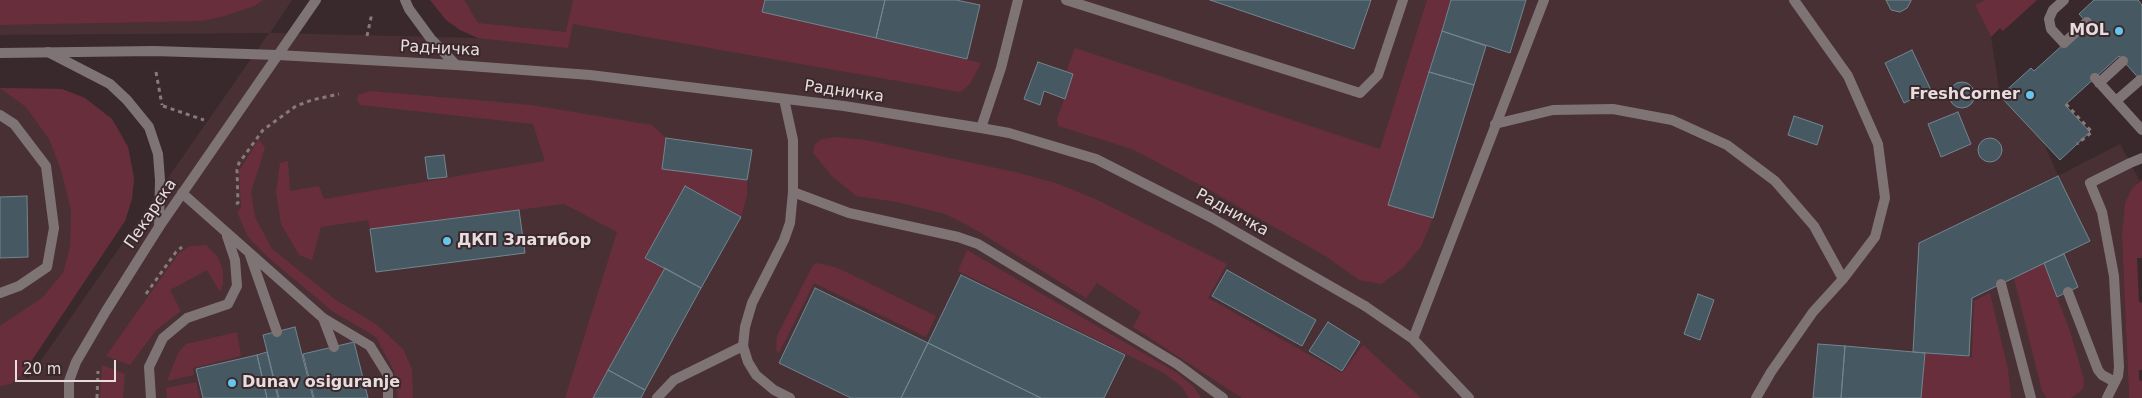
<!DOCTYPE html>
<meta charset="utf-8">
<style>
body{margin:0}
#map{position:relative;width:2142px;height:398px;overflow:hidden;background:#3a292c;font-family:"DejaVu Sans",sans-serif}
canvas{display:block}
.scale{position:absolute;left:15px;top:360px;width:101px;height:22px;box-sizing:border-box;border:2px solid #e8dcde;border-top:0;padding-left:6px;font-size:15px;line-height:18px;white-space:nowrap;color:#e8dcde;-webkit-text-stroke:4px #3a292c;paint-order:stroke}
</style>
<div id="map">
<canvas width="2142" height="398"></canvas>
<div class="scale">20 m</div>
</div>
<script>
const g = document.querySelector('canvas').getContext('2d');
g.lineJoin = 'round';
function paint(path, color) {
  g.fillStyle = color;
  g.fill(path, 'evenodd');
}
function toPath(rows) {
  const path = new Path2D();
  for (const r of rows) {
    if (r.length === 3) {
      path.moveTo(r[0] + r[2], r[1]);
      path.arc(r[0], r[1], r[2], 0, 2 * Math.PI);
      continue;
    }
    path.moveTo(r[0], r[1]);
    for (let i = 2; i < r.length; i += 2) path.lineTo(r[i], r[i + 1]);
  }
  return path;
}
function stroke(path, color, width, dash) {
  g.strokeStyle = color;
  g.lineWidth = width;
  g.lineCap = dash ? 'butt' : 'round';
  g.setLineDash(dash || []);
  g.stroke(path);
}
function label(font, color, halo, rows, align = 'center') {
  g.font = font + ' "DejaVu Sans",sans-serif';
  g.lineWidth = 4;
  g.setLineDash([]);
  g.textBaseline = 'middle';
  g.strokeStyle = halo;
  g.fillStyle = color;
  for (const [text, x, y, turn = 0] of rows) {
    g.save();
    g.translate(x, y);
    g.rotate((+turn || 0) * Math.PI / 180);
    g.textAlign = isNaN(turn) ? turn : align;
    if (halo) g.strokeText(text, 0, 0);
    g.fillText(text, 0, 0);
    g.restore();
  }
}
paint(toPath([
 [0,0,292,0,270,33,478,38,461,0,1985,0,1975,5,1991,37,2000,96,2043,141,2058,176,2120,144,2140,181,2133,187,2122,237,2129,398,0,398,0,88,62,89,85,98,112,119,128,147,134,178,132,199,125,221,22,375,28,379,269,33,0,35]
]), '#493035');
paint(toPath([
 [0,0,263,0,254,6,225,16,201,21,0,25],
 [430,0,464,0,478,23,566,32,573,0,765,0,763,12,981,63,970,84,960,92,573,24,568,48,478,38,460,30,446,20],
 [1427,0,1451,0,1388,204,1433,218,1421,247,1402,269,1381,284,1359,280,1327,257,1206,188,1132,149,1058,126,1057,119,1073,74,1066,72,1075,48,1380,149],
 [1985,0,2037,0,2003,31,2000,28,1991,37,1975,5],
 [0,88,62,89,85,98,112,119,128,147,134,178,132,199,125,221,22,375,10,384,0,386,0,326,42,298,63,273,70,247,71,210,61,170,49,139,26,107],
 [370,91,532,105,652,125,666,138,662,169,747,180,747,196,741,217,685,186,645,257,665,268,593,398,565,398,617,232,564,204,370,229,368,220,321,227,312,260,299,255,281,224,276,191,280,163,288,161,290,191,319,186,324,199,545,161,533,124,360,105,357,99,358,95],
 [837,137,866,140,1015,172,1056,183,1093,198,1227,264,1208,298,1342,373,1363,345,1421,398,1242,398,1133,327,1141,312,1097,283,1086,298,971,227,945,214,897,202,856,196,832,176,813,153,815,144,822,139],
 [259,139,265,148,251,192,255,217,272,249,336,300,376,324,403,349,412,369,413,398,398,398,394,371,376,337,332,311,269,258,248,237,237,212,241,208,239,171],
 [2142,180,2142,258,2137,258,2139,302,2142,303,2142,370,2139,370,2139,380,2142,381,2142,398,2129,398,2122,237,2125,203,2133,187],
 [206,245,218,257,223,271,223,284,220,292,207,270,170,290,181,311,156,330,130,365,106,356,179,253,190,246],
 [967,250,1177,373,1194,387,1201,398,1189,398,1182,387,1164,373,958,271],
 [818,263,838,268,936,316,926,337,814,283,779,353,776,350,777,336,813,265],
 [2044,263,2070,331,2084,380,2083,389,2071,398,2047,398,2042,391,2014,278],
 [1990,293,2008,369,2011,398,1921,398,1925,353,1972,357,1974,301],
 [237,332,241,356,193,368,194,375,167,381,178,353,186,344],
 [102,365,125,374,123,398,100,398],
 [196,382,200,398,167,398,166,388]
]), '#682e3c');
const building = toPath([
 [765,0,885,0,876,38,762,12,765,0],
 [885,0,956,0,980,5,967,59,876,38,885,0],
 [1210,0,1371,0,1354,49,1210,0],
 [1451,0,1526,0,1510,53,1442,31,1451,0],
 [1886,0,1911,0,1911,1,1907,8,1900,12,1891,10,1886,0],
 [2094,0,2138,0,2142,5,2142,82,2119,56,2065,105,2090,132,2060,160,2000,96,2031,68,2034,71,2087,23,2079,14,2094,0],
 [1442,31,1486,46,1474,85,1429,72,1442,31],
 [1912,50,1931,90,1904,103,1885,63,1912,50],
 [1038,62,1073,74,1065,99,1044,91,1040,105,1024,99,1038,62],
 [1429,72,1474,85,1433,218,1388,205,1429,72],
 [1962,95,13],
 [1958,112,1971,144,1941,157,1928,124,1958,112],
 [1794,116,1823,126,1817,145,1788,135,1794,116],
 [1990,150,12],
 [666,138,752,150,747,180,662,169,666,138],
 [444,155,447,177,428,179,425,157,444,155],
 [2058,176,2090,241,1972,298,1969,356,1913,352,1919,243,2058,176],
 [685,186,741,217,701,288,645,258,685,186],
 [27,196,28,257,0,258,0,197,27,196],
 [519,210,525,253,376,272,370,229,519,210],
 [2064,254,2078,287,2057,297,2044,263,2064,254],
 [665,268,701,288,645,390,608,370,665,268],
 [1227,270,1316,320,1302,346,1212,296,1227,270],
 [961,275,1125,355,1104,398,1041,398,928,343,961,275],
 [815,288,928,343,901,398,851,398,779,363,815,288],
 [1698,294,1714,300,1700,340,1684,334,1698,294],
 [1328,322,1360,342,1342,371,1309,351,1328,322],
 [295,327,313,398,279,398,263,335,295,327],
 [354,342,368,398,314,398,303,354,354,342],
 [928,343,1041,398,901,398,928,343],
 [1818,344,1845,346,1841,398,1813,398,1818,344],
 [1845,346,1925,353,1921,398,1841,398,1845,346],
 [267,352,278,398,267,398,257,355,267,352],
 [257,355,267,398,203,398,196,369,257,355],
 [608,370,645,390,641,398,593,398,608,370]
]);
paint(building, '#465861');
stroke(building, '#72868f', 1);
stroke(toPath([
 [367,36,372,13],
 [156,72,162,105],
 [2066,104,2092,132,2077,144],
 [163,106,204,120],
 [236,204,238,203,237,170,239,163,263,130,296,106,312,100,339,94],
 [146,294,176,252,182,247],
 [97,398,98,371]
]), '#88797b', 3, [4, 4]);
stroke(toPath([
 [405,0,409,9,431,39,456,65],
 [1066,0,1360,93,1378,75,1403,0],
 [2064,0,2053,10,2049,19,2051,29,2064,43,2087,22],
 [48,52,110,84,127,100,149,127,158,154,160,180,159,227],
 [2095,78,2142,130],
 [2099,83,2123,61],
 [784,99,793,140,793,192,790,223,784,240,752,303,745,327,743,346,748,362,756,375,774,390,790,398],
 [2116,101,2140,80],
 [0,115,14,124,46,166,54,228,47,267,19,286,0,293],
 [1495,124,1553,110,1613,109,1672,120,1727,145,1775,181,1814,226,1843,279],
 [981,128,1001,68,1018,0],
 [793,192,849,213,958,237,978,244,1177,364,1223,398],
 [182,193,323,318,370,346,388,375,388,398],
 [250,255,277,332],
 [2001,284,2031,398],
 [2068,292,2098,370,2102,375,2115,382],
 [1365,306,1413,339,1469,398],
 [323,318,334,347],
 [1413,339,1544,0],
 [151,398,149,367,163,338,187,318,228,304,237,286,235,260,227,236],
 [657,398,674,380,743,346],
 [1756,398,1771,372,1813,312,1843,279,1875,237,1885,198,1878,144,1848,76,1794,0],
 [2107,398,2118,376,2119,367,2114,276,2102,212,2090,183,2130,163,2142,158]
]), '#7e7476', 10);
stroke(toPath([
 [0,53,154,51,278,55,456,65,590,75,844,106,981,128,1009,133,1096,159,1212,218,1365,306],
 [69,398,69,381,76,362,106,311,159,227,316,0]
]), '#7e7476', 10);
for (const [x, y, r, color] of [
 [2119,31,5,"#64c5ee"],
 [2030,95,5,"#64c5ee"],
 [447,241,5,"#64c5ee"],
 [232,383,5,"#64c5ee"]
]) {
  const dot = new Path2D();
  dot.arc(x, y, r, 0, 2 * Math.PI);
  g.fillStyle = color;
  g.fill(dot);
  stroke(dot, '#3a292c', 2);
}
label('bold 16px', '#e8dcde', '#3a292c', [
 ["MOL",2109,31],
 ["FreshCorner",2020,95],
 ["ДКП Златибор",457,241,"left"],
 ["Dunav osiguranje",242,383,"left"]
], 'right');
label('16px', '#e8dcde', '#3a292c', [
 ["Радничка",440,49,3],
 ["Радничка",844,92,8],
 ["Радничка",1232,213,29],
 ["Пекарска",151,214,-56]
]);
</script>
